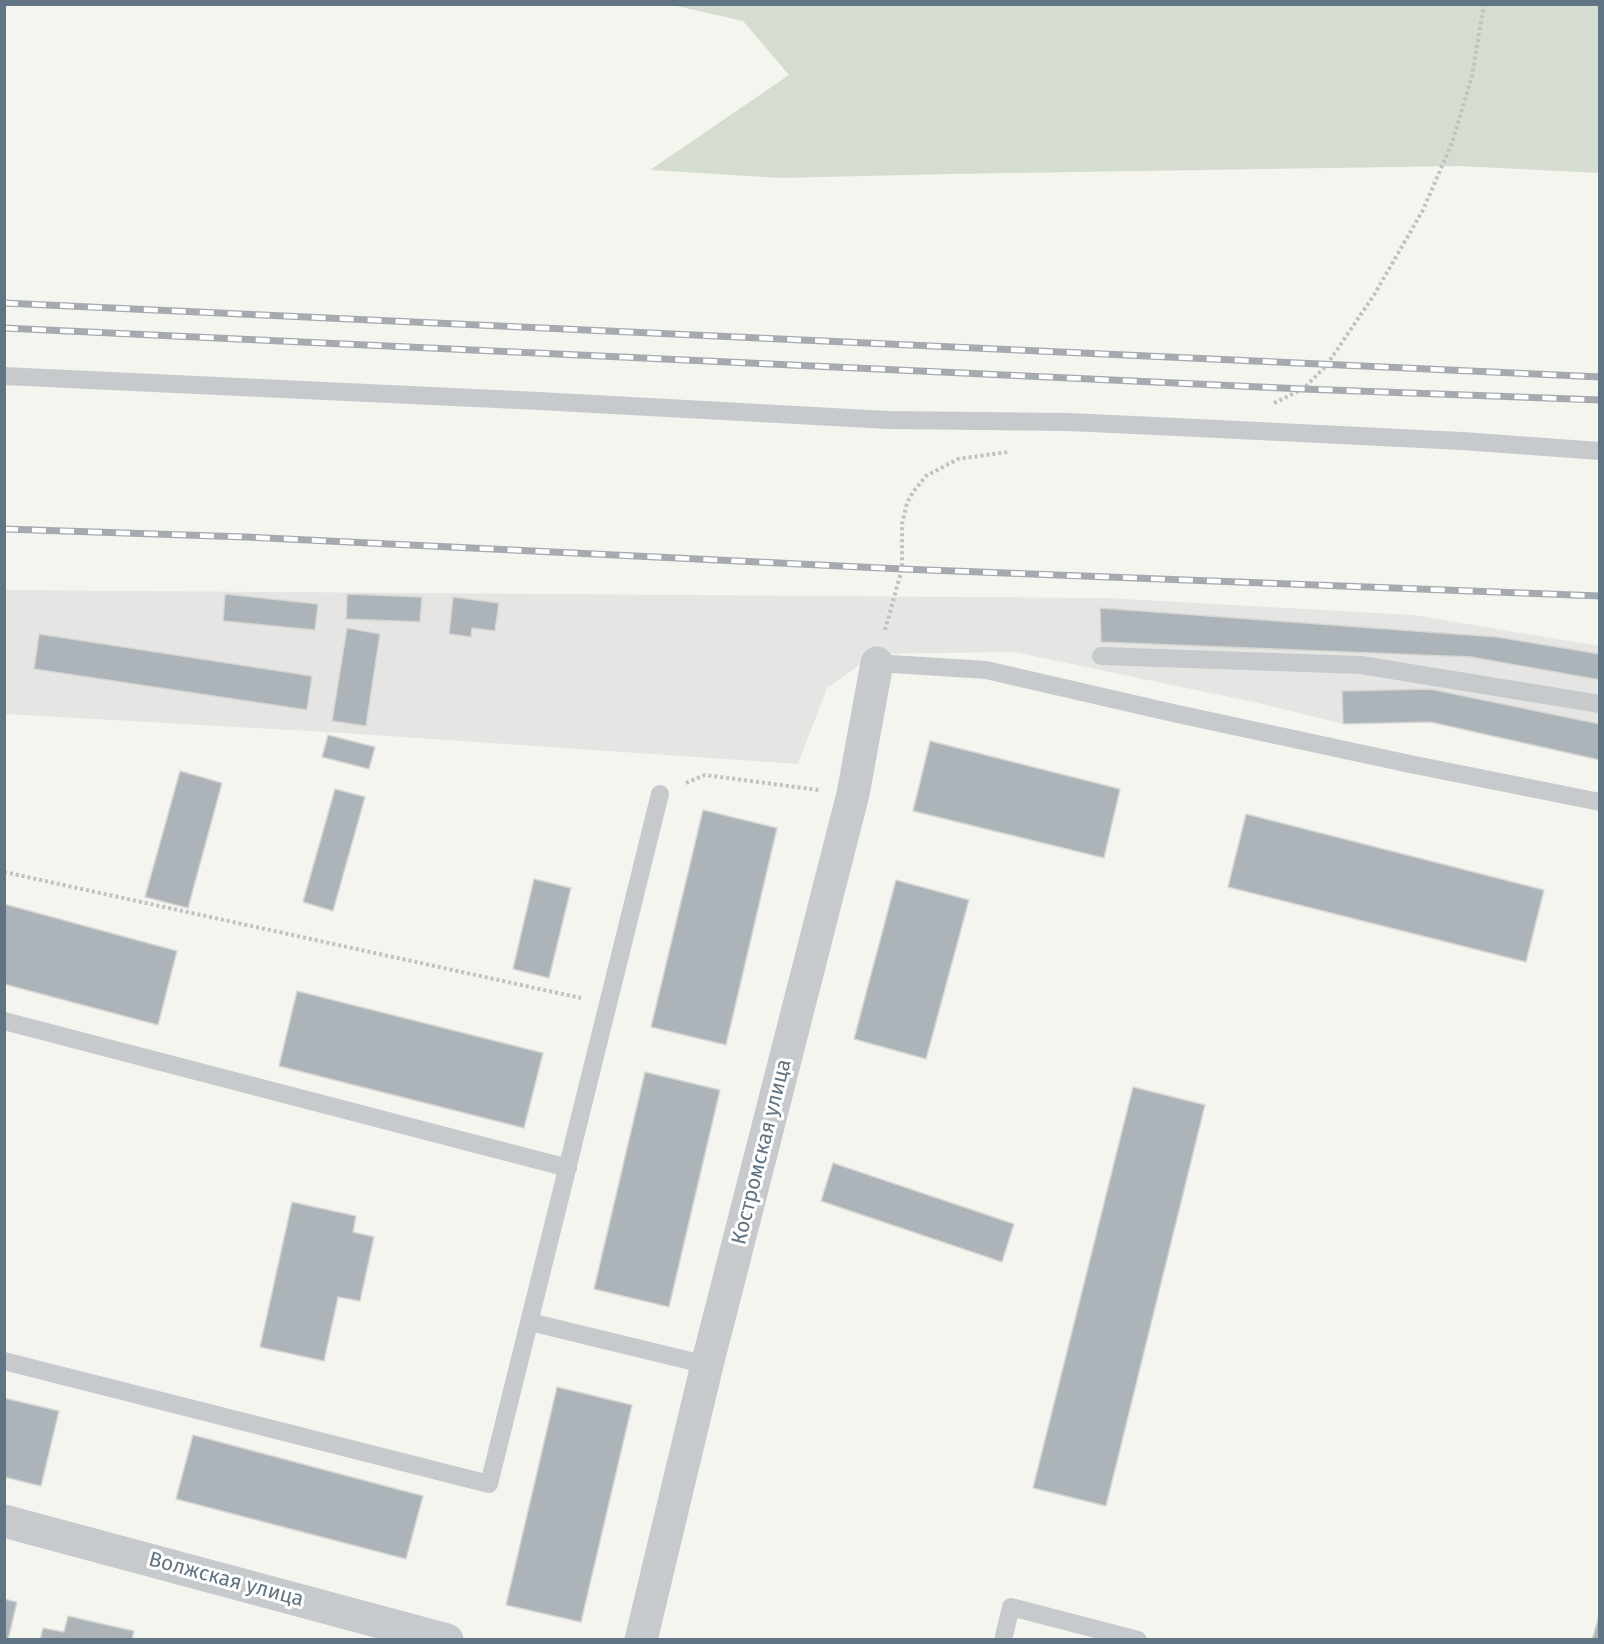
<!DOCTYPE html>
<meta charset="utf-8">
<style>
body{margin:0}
#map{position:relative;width:1604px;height:1644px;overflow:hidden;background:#f5f5f0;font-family:"Fira Sans",sans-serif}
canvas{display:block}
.frame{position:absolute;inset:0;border:6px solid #617484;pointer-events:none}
</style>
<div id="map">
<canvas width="1604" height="1644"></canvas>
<div class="frame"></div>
</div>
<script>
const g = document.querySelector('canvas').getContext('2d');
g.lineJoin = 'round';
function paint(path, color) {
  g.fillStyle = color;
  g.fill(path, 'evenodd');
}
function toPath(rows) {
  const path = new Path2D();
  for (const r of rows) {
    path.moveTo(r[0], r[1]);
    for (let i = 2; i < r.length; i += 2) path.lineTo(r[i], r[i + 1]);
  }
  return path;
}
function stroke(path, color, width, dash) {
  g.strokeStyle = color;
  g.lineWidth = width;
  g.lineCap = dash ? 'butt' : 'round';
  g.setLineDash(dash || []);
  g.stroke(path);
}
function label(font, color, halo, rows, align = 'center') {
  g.font = font + ' "Fira Sans",sans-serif';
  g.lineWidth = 6;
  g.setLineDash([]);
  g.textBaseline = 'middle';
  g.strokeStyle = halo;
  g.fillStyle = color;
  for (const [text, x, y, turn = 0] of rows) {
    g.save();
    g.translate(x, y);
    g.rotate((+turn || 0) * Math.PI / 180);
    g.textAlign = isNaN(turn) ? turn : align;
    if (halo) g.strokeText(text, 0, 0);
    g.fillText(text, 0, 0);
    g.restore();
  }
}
paint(toPath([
 [4,590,1108,598,1413,615,1599,646,1599,760,1430,722,1343,724,1258,703,1014,652,875,654,827,688,798,764,343,733,5,714]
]), '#e5e6e4');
paint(toPath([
 [672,5,1599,5,1599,173,1459,166,949,174,781,178,650,170,789,75,743,21]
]), '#d5ddd1');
const building = toPath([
 [225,594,318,604,315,630,223,621,225,594],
 [347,594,422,597,420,622,346,619,347,594],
 [453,597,499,603,495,631,472,628,471,637,449,634,453,597],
 [1100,608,1497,637,1600,654,1600,680,1471,657,1101,642,1100,608],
 [347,628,380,634,366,726,332,721,347,628],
 [39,634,312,676,307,710,34,669,39,634],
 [1430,689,1600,724,1600,760,1430,722,1343,724,1342,691,1430,689],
 [328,735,375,747,369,769,322,757,328,735],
 [930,741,1120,789,1104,858,913,811,930,741],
 [180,771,222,783,188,908,145,897,180,771],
 [335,789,365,797,333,911,303,902,335,789],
 [703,810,777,828,726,1045,651,1027,703,810],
 [1246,814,1544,890,1526,962,1228,887,1246,814],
 [534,879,571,888,549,978,513,969,534,879],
 [896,880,969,900,926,1059,854,1039,896,880],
 [4,904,177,951,158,1025,4,984,4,904],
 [297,991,543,1053,524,1128,279,1066,297,991],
 [645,1072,720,1090,669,1307,594,1289,645,1072],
 [1133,1087,1205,1105,1106,1506,1033,1488,1133,1087],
 [833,1163,1014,1224,1002,1262,821,1201,833,1163],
 [292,1202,356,1216,353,1232,374,1237,360,1301,338,1297,324,1361,260,1347,292,1202],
 [557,1387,632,1405,581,1622,506,1605,557,1387],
 [4,1398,59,1411,41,1486,4,1477,4,1398],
 [193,1435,423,1496,406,1559,176,1499,193,1435],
 [4,1599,17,1602,8,1640,4,1640,4,1599],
 [1600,1612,1600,1640,1592,1640,1600,1612],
 [68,1616,134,1631,132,1640,40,1640,43,1628,64,1632,68,1616]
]);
paint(building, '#acb4b9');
stroke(building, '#d6d6d3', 1.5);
stroke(toPath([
 [1274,403,1303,389,1326,366,1374,295,1423,210,1452,143,1472,76,1484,4],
 [885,630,902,569,902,524,907,503,913,492,926,476,958,459,1008,452],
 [686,783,705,775,819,790],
 [4,872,581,998]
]), '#c0c1c3', 4, [3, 3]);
stroke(toPath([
 [4,376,539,401,888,420,1069,422,1177,427,1462,441,1600,451],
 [1101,656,1361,665,1600,704],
 [877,663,986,670,1173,713,1410,764,1600,802],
 [4,1021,568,1168],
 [530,1322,707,1365],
 [4,1361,489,1484,660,794],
 [1003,1640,1011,1607,1138,1640]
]), '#c7cacd', 18);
stroke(toPath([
 [4,1521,447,1640],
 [641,1640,707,1365,853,794,877,663]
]), '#c7cacd', 33);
const rail = toPath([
 [4,303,1600,377],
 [4,328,1303,389,1600,400],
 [4,529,246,537,902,569,1600,596]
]);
stroke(rail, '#a4aab0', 7);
stroke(rail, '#fff', 4.5, [14]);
label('21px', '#617484', '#fff', [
 ["Костромская улица",762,1152,-76],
 ["Волжская улица",226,1580,15]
]);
</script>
